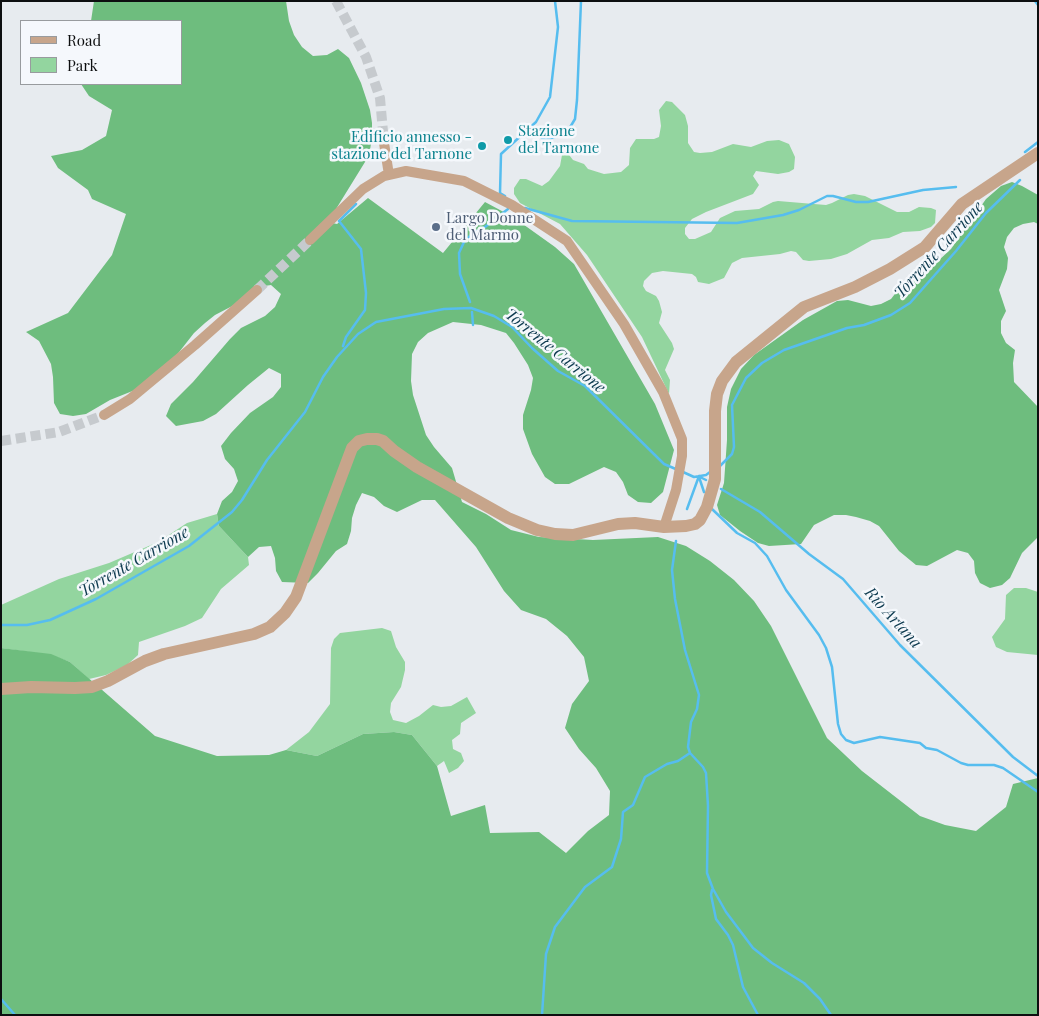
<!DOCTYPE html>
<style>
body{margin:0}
#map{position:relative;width:1039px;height:1016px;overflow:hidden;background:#e7ebef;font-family:"Playfair Display",serif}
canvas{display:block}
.frame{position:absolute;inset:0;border:2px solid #0d0f10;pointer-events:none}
.legend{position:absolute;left:20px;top:20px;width:162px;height:65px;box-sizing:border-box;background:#f5f8fc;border:1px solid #989b9e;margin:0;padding:6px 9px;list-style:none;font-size:15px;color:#0d0f10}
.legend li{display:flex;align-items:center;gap:10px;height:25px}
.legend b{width:25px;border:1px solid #989b9e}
</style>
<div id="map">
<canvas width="1039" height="1016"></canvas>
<div class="frame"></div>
<ul class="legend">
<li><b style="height:6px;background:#c7a58b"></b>Road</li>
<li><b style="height:14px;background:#93d59f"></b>Park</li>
</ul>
</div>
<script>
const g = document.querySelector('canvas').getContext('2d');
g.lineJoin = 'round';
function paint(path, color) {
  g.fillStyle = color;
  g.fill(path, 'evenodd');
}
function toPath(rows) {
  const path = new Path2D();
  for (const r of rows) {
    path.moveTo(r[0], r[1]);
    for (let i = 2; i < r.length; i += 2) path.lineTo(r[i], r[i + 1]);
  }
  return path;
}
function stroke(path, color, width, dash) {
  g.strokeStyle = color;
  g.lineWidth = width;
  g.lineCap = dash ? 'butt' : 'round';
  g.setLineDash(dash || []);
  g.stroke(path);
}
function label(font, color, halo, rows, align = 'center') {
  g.font = font + ' "Playfair Display",serif';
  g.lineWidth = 5;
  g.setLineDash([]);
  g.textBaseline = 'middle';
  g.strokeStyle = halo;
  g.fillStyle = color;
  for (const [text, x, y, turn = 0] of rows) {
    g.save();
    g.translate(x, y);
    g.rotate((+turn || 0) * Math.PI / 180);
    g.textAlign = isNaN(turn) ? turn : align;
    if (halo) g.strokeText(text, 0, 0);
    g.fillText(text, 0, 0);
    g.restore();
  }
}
paint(toPath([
 [666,101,672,102,685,115,688,126,688,143,694,152,700,153,712,152,733,144,751,147,767,141,779,140,789,144,795,157,794,169,789,172,778,174,756,171,753,176,759,185,753,194,706,212,692,219,685,228,685,234,689,239,695,239,711,232,720,218,735,211,759,209,773,202,778,201,826,205,832,203,848,195,854,194,865,196,897,212,909,212,919,207,931,208,936,210,935,223,931,227,920,231,903,232,889,238,872,240,847,254,831,259,809,261,803,260,796,252,791,251,780,254,742,258,732,263,724,278,709,284,698,282,696,277,692,274,663,271,652,273,644,281,643,286,646,291,656,296,659,301,662,312,659,323,672,343,674,349,665,370,670,380,669,394,642,337,587,255,560,224,520,203,514,194,514,188,520,179,526,179,542,186,549,181,560,166,562,155,566,151,573,160,584,164,588,169,604,174,621,172,629,165,630,148,636,139,654,139,659,137,661,126,659,110],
 [217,514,219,526,248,557,249,565,221,589,202,618,185,626,139,642,138,655,127,665,106,675,89,679,70,662,51,655,1,648,1,605,59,579,109,563,158,542,187,523],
 [1014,588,1026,588,1038,592,1038,655,1007,652,996,647,992,637,1005,619,1006,595],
 [382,628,391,631,396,647,405,662,405,670,401,687,391,703,390,712,393,720,406,723,419,716,433,705,441,707,451,706,467,697,476,713,461,723,460,734,452,740,453,749,461,753,464,761,458,768,449,773,444,761,437,766,412,735,394,732,363,734,317,756,286,750,309,732,330,704,331,648,334,639,340,633]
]), '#93d59f');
paint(toPath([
 [94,1,286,1,289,21,294,35,302,47,313,56,327,55,338,49,349,58,361,83,370,110,372,123,372,137,370,150,365,162,336,209,332,223,337,224,368,198,443,253,485,202,513,217,555,247,574,264,655,404,674,450,663,492,651,503,638,502,628,495,623,482,616,472,604,467,569,484,555,484,545,477,532,454,523,429,523,415,531,390,533,378,528,365,514,343,506,333,481,325,453,322,428,333,418,342,412,354,411,381,413,395,426,435,434,447,452,468,462,502,486,514,511,530,539,537,593,540,658,537,686,546,710,561,734,580,754,601,771,626,827,738,862,771,920,816,945,825,976,831,1006,807,1013,784,1038,778,1038,1015,1,1015,1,648,51,654,70,662,155,736,217,756,269,755,286,750,317,756,363,734,394,732,412,735,437,766,451,816,485,805,490,833,539,832,566,853,588,831,609,815,610,791,596,768,579,749,565,728,572,704,589,681,584,657,567,636,546,619,521,610,504,591,476,547,435,500,422,500,397,512,384,506,374,497,362,493,356,505,352,518,351,531,347,544,336,551,318,573,308,583,282,582,276,571,275,558,271,546,259,547,248,557,219,526,217,514,222,501,232,492,238,481,234,469,225,459,221,446,231,433,250,413,273,397,281,387,281,374,269,368,248,385,216,414,203,421,176,426,166,416,171,404,193,382,230,339,241,328,265,316,275,307,281,294,271,285,258,287,240,302,215,315,205,323,194,333,169,365,135,390,110,400,86,414,73,416,60,414,54,403,53,377,51,364,39,341,26,332,68,313,112,255,126,214,92,199,88,190,58,168,51,156,82,150,106,136,112,110,89,96,81,84,181,84,181,21,91,21],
 [1012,182,1022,186,1038,195,1038,224,1034,222,1023,224,1014,228,1007,237,1004,247,1008,258,1007,269,999,290,1006,311,1001,321,1001,333,1006,343,1015,350,1013,363,1014,382,1038,407,1038,537,1022,553,1010,578,1002,585,990,588,980,583,975,573,974,561,968,553,957,550,927,566,916,565,899,551,879,526,870,521,856,517,846,515,834,515,814,525,801,544,769,546,758,543,740,531,720,515,717,505,724,483,727,440,727,407,731,389,741,369,754,355,803,320,837,301,848,300,871,306,881,304,891,299,898,290,924,274,951,249,986,199,1001,186]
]), '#6ebd7e');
stroke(toPath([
 [1035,1,1038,5],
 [529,129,542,138,551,138,566,134,575,119,577,100,581,1],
 [1025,152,1038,142],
 [505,196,500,193,501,154,536,122,550,97,558,27,555,1],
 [525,208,572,221,737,223,783,215,799,210,827,196,833,196,856,202,868,202,923,190,956,187],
 [470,302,460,274,459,253,464,242,473,233,485,227,508,209],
 [472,312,473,325],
 [343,346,346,337,365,310,366,293,361,249,339,221,356,204],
 [719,467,732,454,734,447,732,405,746,378,762,363,784,350,847,328,864,325,891,315,910,303,956,251,986,213,1020,180],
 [683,472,694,477,706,475,710,472],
 [699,477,704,492],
 [700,477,706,480],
 [721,489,760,512,809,554,843,579,900,645,1013,757,1038,776],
 [687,509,699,476],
 [712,509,737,533,755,543,767,556,786,590,819,635,826,648,832,667,838,724,841,734,846,740,854,743,880,737,920,743,926,748,937,750,961,763,968,765,994,765,1003,768,1038,792],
 [676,541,672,570,675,599,685,650,699,695,697,709,691,722,688,747,690,753,703,767,706,773,708,806,707,873,713,889,726,912,753,948,772,963,804,983,820,999,831,1015],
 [1,625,27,625,50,620,96,599,189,546,232,512,242,500,267,460,305,412,323,377,337,357,358,334,376,322,444,309,471,308,494,316,512,327,532,348,558,371,585,386,664,464,678,470],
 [712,890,711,895,716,919,728,935,733,945,743,987,758,1015],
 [1,999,15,1015],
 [542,1015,546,954,555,927,585,887,612,867,621,839,623,812,633,805,645,777,667,764,678,761,690,753]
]), '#56bdef', 2.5);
stroke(toPath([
 [336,1,366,57,380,98,384,143],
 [257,290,310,240],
 [1,441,59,432,104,415]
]), '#c6cace', 10, [10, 5]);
stroke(toPath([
 [384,143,389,175],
 [310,240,363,189,384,176,406,171,464,181,512,205,567,241,624,324,663,392,682,439,682,456,676,490,664,527],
 [104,415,130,399,195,345,257,290]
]), '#c7a58b', 10);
stroke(toPath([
 [1,689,31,687,75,688,92,687,108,681,145,661,164,654,254,634,270,627,285,613,296,597,352,448,359,441,367,439,377,439,383,441,394,451,417,467,508,518,537,530,555,534,573,535,618,524,635,523,664,527,686,526,695,524,700,520,707,507,715,479,715,411,717,394,722,381,736,362,804,307,855,287,890,269,925,247,962,204,1038,153]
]), '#c7a58b', 12);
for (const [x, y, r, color] of [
 [508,140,5,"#0f9aa8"],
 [482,146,5,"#0f9aa8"],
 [436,227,5,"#5c6f8a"]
]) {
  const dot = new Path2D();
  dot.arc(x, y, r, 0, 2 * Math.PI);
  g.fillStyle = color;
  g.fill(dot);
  stroke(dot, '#f5f8fc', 2);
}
label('15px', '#0d838f', '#f5f8fc', [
 ["Stazione",518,131],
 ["del Tarnone",518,148],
 ["Edificio annesso -",472,137,"right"],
 ["stazione del Tarnone",472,154,"right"]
], 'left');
label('15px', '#4e5e75', '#f5f8fc', [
 ["Largo Donne",446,218],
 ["del Marmo",446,235]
], 'left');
label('italic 16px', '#0d3a4f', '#f5f8fc', [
 ["Torrente Carrione",939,250,-48],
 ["Torrente Carrione",555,351,39],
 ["Torrente Carrione",134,562,-30],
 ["Rio Artana",893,618,48]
]);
</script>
